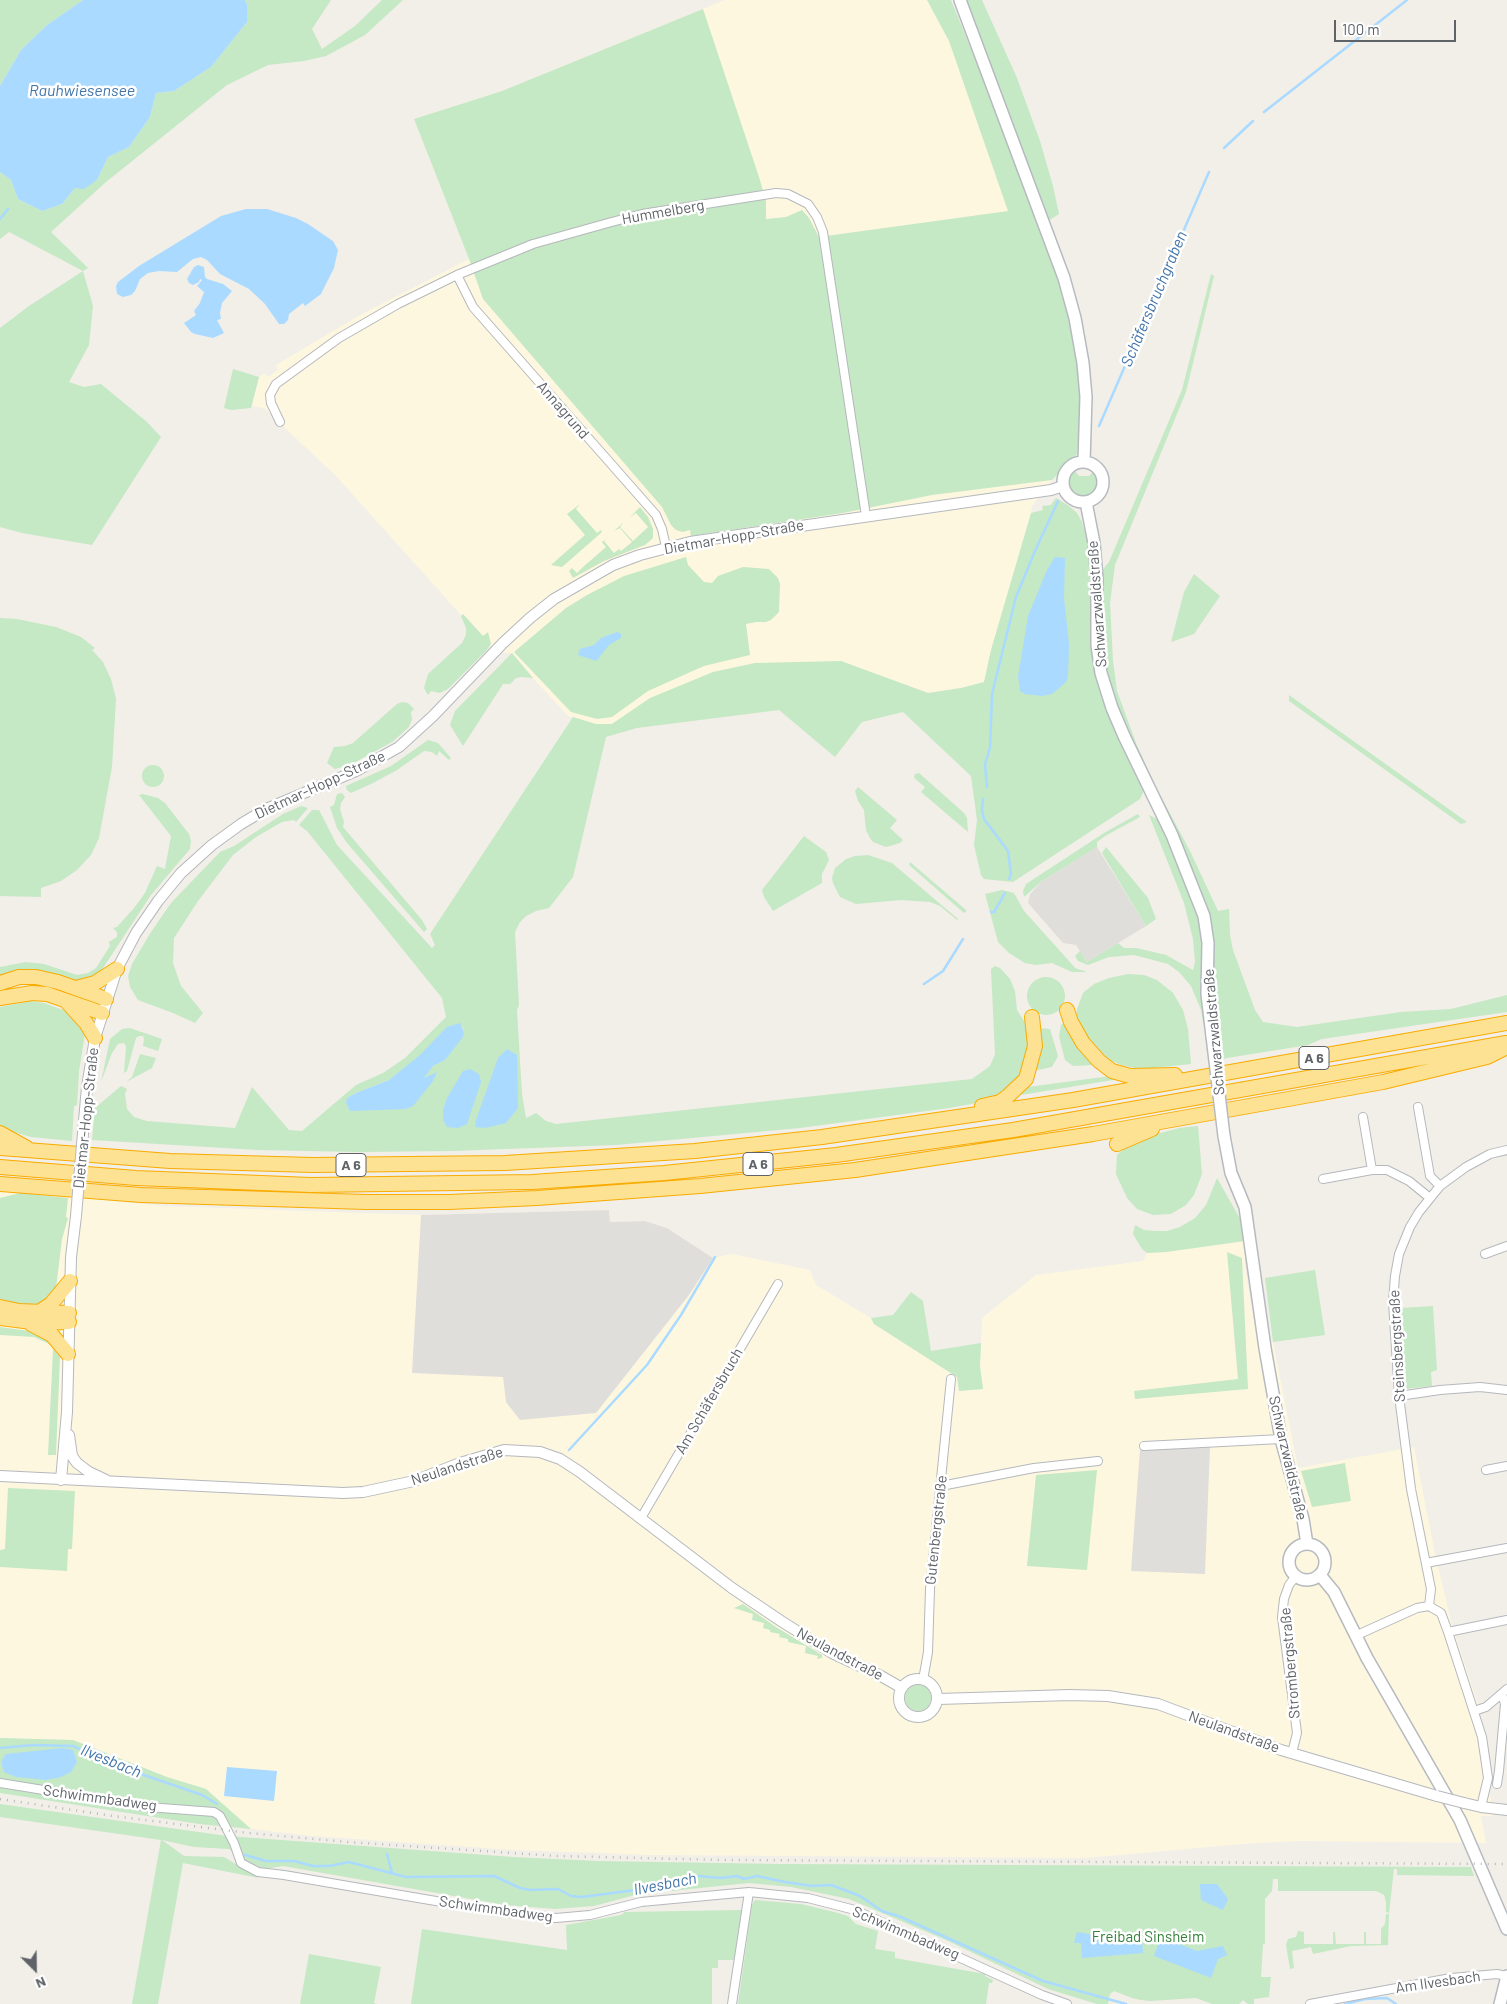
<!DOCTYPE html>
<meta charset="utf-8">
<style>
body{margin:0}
#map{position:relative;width:1507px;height:2004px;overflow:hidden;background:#f1efe8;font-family:Barlow,sans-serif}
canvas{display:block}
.north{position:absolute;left:10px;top:1944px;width:50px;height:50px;-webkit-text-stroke:4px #fff;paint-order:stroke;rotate:157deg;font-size:14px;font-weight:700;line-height:20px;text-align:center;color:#5f6368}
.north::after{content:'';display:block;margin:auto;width:18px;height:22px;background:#5f6368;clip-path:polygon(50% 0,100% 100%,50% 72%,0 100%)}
.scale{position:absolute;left:1334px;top:20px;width:122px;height:22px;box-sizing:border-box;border:2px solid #5f6368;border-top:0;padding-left:6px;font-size:15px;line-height:18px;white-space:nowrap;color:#5f6368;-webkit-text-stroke:4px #fff;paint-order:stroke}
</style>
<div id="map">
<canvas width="1507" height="2004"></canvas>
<div class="north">N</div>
<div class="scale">100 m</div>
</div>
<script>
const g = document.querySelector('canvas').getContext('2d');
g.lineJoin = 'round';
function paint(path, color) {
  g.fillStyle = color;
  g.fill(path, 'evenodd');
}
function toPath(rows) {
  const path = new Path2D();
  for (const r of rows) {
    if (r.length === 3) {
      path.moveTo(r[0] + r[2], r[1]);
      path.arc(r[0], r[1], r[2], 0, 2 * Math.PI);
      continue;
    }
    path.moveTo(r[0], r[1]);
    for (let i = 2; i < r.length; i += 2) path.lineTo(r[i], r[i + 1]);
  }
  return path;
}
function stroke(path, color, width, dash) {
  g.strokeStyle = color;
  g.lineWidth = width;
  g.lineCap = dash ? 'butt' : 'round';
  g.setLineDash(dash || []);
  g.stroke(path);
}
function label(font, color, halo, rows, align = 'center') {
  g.font = font + ' Barlow,sans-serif';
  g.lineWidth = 5;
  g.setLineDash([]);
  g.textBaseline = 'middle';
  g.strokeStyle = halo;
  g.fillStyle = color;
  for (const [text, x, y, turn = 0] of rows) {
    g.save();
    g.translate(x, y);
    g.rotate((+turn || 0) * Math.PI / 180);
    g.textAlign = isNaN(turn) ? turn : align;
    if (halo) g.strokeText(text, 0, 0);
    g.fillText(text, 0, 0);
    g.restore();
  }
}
paint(toPath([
 [725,0,938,0,1030,208,1051,423,1052,480,1032,506,1031,515,991,650,984,682,961,688,928,693,841,661,650,698,612,724,596,724,568,716,533,678,512,653,504,653,487,644,337,477,264,408,252,406,259,377,265,373,268,377,278,370,276,365,362,314,469,259,414,119,502,91],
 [0,1190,165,1206,421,1215,609,1210,610,1222,645,1221,667,1228,713,1258,732,1254,810,1270,816,1285,871,1318,874,1324,957,1377,959,1391,983,1389,980,1366,982,1318,1036,1275,1143,1261,1147,1253,1166,1252,1245,1241,1245,1267,1258,1345,1273,1342,1298,1468,1414,1447,1435,1554,1452,1625,1478,1705,1493,1816,1481,1816,1486,1843,1301,1841,1254,1843,1085,1858,653,1855,514,1850,313,1836,251,1829,206,1789,167,1777,73,1740,0,1738]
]), '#fef7e0');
paint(toPath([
 [1097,847,1146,926,1087,962,1076,945,1063,943,1028,903,1030,894,1042,881],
 [609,1210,610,1222,645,1221,667,1228,713,1258,689,1295,596,1413,520,1420,506,1402,503,1377,412,1373,421,1215],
 [1210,1447,1205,1574,1131,1571,1140,1449]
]), '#e0deda');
paint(toPath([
 [0,0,83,0,47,25,21,50,0,86],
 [245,0,331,0,312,29,322,49,355,26,382,0,403,0,365,35,326,56,304,61,268,65,227,85,106,182,51,232,88,268,83,271,93,306,89,345,69,382,84,387,101,384,147,422,161,437,92,545,22,533,0,527,0,328,29,306,83,271,9,232,0,239,0,172,11,180,18,199,42,211,62,204,75,188,97,180,108,157,129,147,150,117,156,93,174,91,211,67,247,22,247,4],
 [927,0,951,0,1021,171,1052,260,1068,310,1078,359,1080,414,1077,454,1052,480,932,495,843,513,691,536,690,530,683,532,676,530,671,525,662,507,483,299,469,259,414,119,502,91,703,9,759,177,766,201,766,219,786,217,802,210,809,218,819,237,1008,211,949,41],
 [964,0,982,0,1017,78,1040,141,1053,186,1059,214,1048,221,1009,112],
 [1211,274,1214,276,1186,392,1115,565,1110,603,1113,661,1117,691,1136,743,1157,789,1191,853,1218,911,1229,909,1230,935,1233,950,1255,1010,1263,1022,1297,1027,1401,1012,1451,1009,1507,995,1507,1012,1322,1039,1308,1045,1221,1059,1212,981,1212,929,1208,915,1114,704,1103,661,1100,573,1109,562,1182,390],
 [233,369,259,377,251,408,231,410,224,408],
 [1074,470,1079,476,1089,476,1094,471,1096,474,1099,481,1098,489,1091,497,1079,498,1070,491,1068,480],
 [1056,498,1069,506,1077,513,1082,522,1091,556,1106,709,1143,786,1144,790,1140,799,1013,882,984,879,981,875,974,845,977,820,971,776,903,712,862,722,835,757,779,710,637,728,606,737,573,877,549,908,536,911,526,916,520,922,515,932,519,1005,517,1010,522,1094,526,1118,536,1113,546,1121,556,1124,972,1079,990,1066,995,1054,991,969,995,966,1000,968,1010,979,1015,991,1017,1010,1028,1027,1030,1043,1018,1082,998,1095,972,1104,949,1108,800,1128,616,1145,452,1151,358,1152,257,1150,92,1140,95,1108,121,1086,127,1089,125,1094,127,1109,134,1117,147,1121,235,1128,252,1087,289,1130,302,1131,356,1085,383,1073,405,1058,446,1017,442,998,307,831,299,825,312,810,319,810,337,845,432,948,435,945,430,934,573,717,596,724,612,724,650,698,713,672,755,663,841,661,928,693,961,688,984,682,991,650,1031,513,1043,510,1042,506,1051,505],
 [462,1026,464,1032,445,1060,433,1066,423,1079,436,1073,406,1109,347,1098,356,1093,389,1080],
 [580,504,576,509,597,533,601,530,602,532,562,567,551,565,585,535,567,514],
 [640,507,648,517,653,529,653,538,645,545,604,561,573,578,569,571,572,568,577,573,583,567,606,547,602,542,608,537,604,541,614,553,619,549,621,551,632,542,620,528,614,531,624,522,620,527,633,541,648,527,636,513,630,517],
 [686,557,688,565,704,582,712,583,718,576,743,567,769,569,778,578,780,584,779,612,771,620,766,622,756,622,746,624,750,655,704,666,648,691,612,717,597,719,571,712,514,652,566,608,587,595,624,576],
 [1194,574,1220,596,1194,634,1171,642,1184,592],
 [463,614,483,636,488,632,491,644,486,651,448,689,440,693,431,691,428,695,424,688,428,674,462,643,466,635,466,628,461,616],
 [0,618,17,619,56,627,81,637,95,648,92,650,103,662,111,679,116,699,112,767,99,838,91,855,77,870,61,881,41,888,41,897,0,896],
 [512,653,533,678,521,677,516,678,510,684,503,684,463,746,450,725,455,711],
 [1289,695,1321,718,1467,822,1461,824,1289,701],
 [402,702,408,703,414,709,411,712,412,720,408,728,392,742,350,765,335,769,327,763,334,747,345,746,353,743,397,704],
 [428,740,438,743,451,758,449,760,439,751,437,756,432,752,424,751,397,770,373,783,351,793,347,790,346,786,391,766],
 [153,776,11],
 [919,773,964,813,967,818,968,832,921,792,925,787,914,778,915,774],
 [858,787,897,820,890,828,903,840,900,843,886,847,873,842,870,838,866,830,864,810,858,801,855,791],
 [342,793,345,797,341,803,340,809,344,822,343,827,422,920,427,929,424,932,347,843,337,828,330,807,334,805,337,794],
 [143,794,158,798,165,803,189,834,191,841,190,849,151,895,103,968,98,974,90,978,76,981,0,977,0,967,26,962,44,964,77,975,88,973,96,968,110,946,109,942,117,937,117,932,113,928,117,927,134,908,145,893,157,866,165,869,171,836,139,795],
 [301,806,308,808,296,822,294,820,282,822,256,837,233,855,198,901,174,938,173,963,181,986,203,1013,195,1023,173,1013,138,1000,130,987,128,976,132,964,151,932,171,903,220,852,234,846,283,814],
 [1138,814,1140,817,1105,836,1097,842,1097,847,1042,881,1024,897,1023,891,1026,884,1104,833],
 [1149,815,1159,820,1163,826,1200,917,1202,940,1201,987,1208,1034,1205,1033,1201,1010,1191,986,1179,972,1168,964,1134,955,1109,957,1088,965,1078,961,1075,956,1080,951,1087,962,1118,943,1124,948,1136,948,1166,955,1193,970,1195,962,1193,939,1184,903],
 [804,836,826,852,829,860,822,874,822,883,773,911,764,897,762,890],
 [1106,847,1148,898,1156,919,1146,926,1102,853],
 [868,855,892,863,958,919,957,920,940,906,930,902,901,900,856,904,840,897,833,883,832,878,835,868,846,859,855,856],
 [910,862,966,910,966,912,964,913,909,865],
 [1002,890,1014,893,1024,911,1069,961,1075,968,1087,972,1072,972,1052,963,1036,965,1025,963,1009,953,998,942,985,894],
 [1128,974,1144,975,1157,980,1173,993,1183,1010,1188,1029,1191,1064,1153,1068,1135,1068,1121,1065,1110,1060,1088,1040,1076,1020,1077,1009,1083,993,1094,984,1109,978],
 [1046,996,19],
 [31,1001,44,1003,74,1014,85,1034,79,1071,77,1105,74,1106,72,1141,31,1137,0,1128,0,1007],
 [1065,1022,1093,1062,1092,1065,1073,1066,1065,1060,1059,1037,1061,1025],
 [130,1028,162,1039,158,1051,143,1046,144,1039,143,1036,139,1036,136,1038,127,1071,124,1073,126,1047,124,1043,118,1044,112,1053,101,1082,110,1039,122,1029],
 [1039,1028,1050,1029,1058,1056,1052,1067,1038,1070,1035,1069],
 [140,1054,156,1058,152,1068,126,1082,132,1077],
 [1103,1077,1116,1077,1119,1079,1021,1095,1028,1087],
 [1198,1126,1202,1174,1194,1195,1186,1205,1171,1214,1153,1215,1137,1209,1127,1198,1116,1174,1117,1155,1129,1144,1146,1137,1179,1128],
 [1217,1178,1243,1224,1245,1241,1166,1252,1147,1253,1142,1249,1133,1234,1135,1225,1144,1230,1155,1231,1167,1231,1180,1227,1195,1218,1206,1205],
 [20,1193,68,1198,66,1217,68,1218,62,1239,56,1289,51,1298,33,1307,0,1303,0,1198],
 [1227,1252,1242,1258,1248,1389,1135,1399,1134,1391,1238,1379],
 [1315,1270,1325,1335,1273,1342,1265,1278],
 [911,1292,923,1301,931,1351,981,1343,980,1366,983,1389,959,1391,957,1377,874,1324,871,1318,893,1315],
 [1433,1306,1437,1370,1431,1372,1432,1386,1404,1389,1400,1308],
 [0,1327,37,1332,48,1337,52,1345,34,1337,0,1335],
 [53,1349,60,1357,56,1455,48,1455],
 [1345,1463,1351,1501,1312,1507,1301,1471],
 [1097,1470,1087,1570,1027,1566,1036,1475],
 [8,1488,75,1491,72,1549,68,1549,67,1571,0,1567,0,1550,5,1549],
 [743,1604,776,1627,822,1655,822,1658,817,1659,818,1656,805,1653,806,1646,788,1642,788,1639,779,1637,780,1634,770,1632,770,1630,763,1628,764,1623,752,1620,753,1614,734,1608],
 [918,1698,13],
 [0,1738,73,1740,167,1777,206,1789,251,1829,199,1824,0,1793],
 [0,1804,227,1836,513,1857,598,1861,780,1864,1471,1867,1474,1876,1397,1875,1397,1869,1394,1869,1389,1913,1386,1912,1386,1902,1384,1895,1376,1891,1278,1891,1278,1879,1273,1879,1272,1891,1265,1899,1265,1944,1263,1944,1261,1977,1271,1977,1269,1997,1254,1999,1254,2004,1248,2004,1243,2000,1239,2004,1212,2004,1196,1998,1150,2001,1141,2000,1132,1998,1114,1991,1110,1994,1108,2004,1097,2004,1048,1989,946,1940,849,1899,791,1887,749,1883,690,1889,635,1895,594,1906,555,1909,505,1905,283,1866,265,1869,250,1863,229,1849,194,1847,162,1840,184,1856,224,1857,259,1878,183,1863,158,2004,132,2004,161,1840,0,1817],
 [755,1900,801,1904,834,1912,848,1916,856,1924,878,1931,875,1949,895,1952,895,1958,985,1974,985,1976,993,1980,992,1983,989,1983,986,2004,738,2004,752,1905],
 [742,1910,737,1960,718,1960,718,1968,712,1968,712,2004,411,2004,422,1929,567,1950,566,1925,621,1915,625,1912],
 [1386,1914,1389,1914,1388,1945,1351,1946,1313,1954,1311,1947,1292,1951,1294,1968,1290,1969,1286,1945,1288,1939,1296,1937,1298,1931,1304,1932,1304,1944,1333,1944,1333,1932,1335,1932,1336,1944,1364,1944,1364,1932,1366,1932,1366,1944,1381,1944,1381,1929,1385,1924],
 [309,1954,381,1967,374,2003,377,2004,300,2004]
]), '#c5e8c5');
paint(toPath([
 [83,0,245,0,247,4,247,22,211,67,174,91,156,93,150,117,129,147,108,157,97,180,84,189,75,188,62,204,42,211,18,199,11,180,0,172,0,86,21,50,47,25],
 [246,209,267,209,296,218,308,224,333,241,338,250,334,268,321,294,305,306,303,303,289,314,288,320,284,324,279,324,265,304,249,289,220,274,207,260,201,257,193,259,177,272,159,271,148,273,140,279,135,291,131,295,123,297,117,294,116,286,118,282,139,266,221,216],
 [198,265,204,267,205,277,207,279,223,284,232,291,222,303,220,313,221,319,217,320,224,333,213,338,195,334,191,332,184,323,196,315,194,311,200,303,204,292,197,286,202,280,200,279,199,282,193,285,189,283,187,279,194,267],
 [1055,557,1065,558,1064,598,1069,644,1068,676,1066,682,1052,694,1042,696,1025,694,1020,691,1018,677,1028,616,1047,570],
 [617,632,621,634,621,638,609,645,596,661,578,655,580,649,594,645,601,638],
 [460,1023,464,1032,463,1037,445,1060,433,1066,424,1078,437,1072,433,1081,413,1106,406,1109,350,1111,346,1103,347,1098,356,1093,389,1080,420,1055,447,1027],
 [507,1049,517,1055,518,1108,506,1123,485,1128,475,1127,476,1120,498,1058],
 [470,1069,479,1074,481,1082,467,1124,458,1128,447,1127,443,1120,443,1110,447,1098,463,1071],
 [62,1748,73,1750,77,1762,71,1772,61,1777,46,1780,16,1777,4,1772,1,1762,6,1754],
 [227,1767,277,1771,274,1801,224,1796],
 [1200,1884,1217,1884,1228,1899,1223,1910,1201,1900],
 [1116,1930,1142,1938,1143,1953,1082,1958,1081,1943,1074,1943,1077,1932,1112,1938],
 [1161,1937,1197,1951,1223,1946,1227,1955,1218,1959,1211,1978,1154,1956]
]), '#aadaff');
stroke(toPath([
 [1264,112,1407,0],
 [1224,148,1253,121],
 [0,219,8,209],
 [1099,426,1209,172],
 [987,787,985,764,990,748,992,694,1016,597,1035,551,1058,501],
 [983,799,982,810,984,819,1008,851,1011,874,1009,879],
 [991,912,994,912,1005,893],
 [924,984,943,971,963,939],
 [569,1450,647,1365,681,1315,715,1257],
 [0,1748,34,1745,73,1746,112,1764,202,1795,217,1804],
 [387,1854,392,1873],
 [245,1855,266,1861,294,1861,313,1866,329,1866,349,1862,406,1877,494,1876,520,1888,530,1890,558,1889,571,1896,582,1897,666,1886,698,1876,721,1878,737,1876,744,1879,757,1876,785,1882,812,1886,831,1885,860,1896,882,1911,901,1917,1043,1981,1126,2004],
 [1345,2004,1365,1999,1387,1998,1396,2004]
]), '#aadaff', 2.5);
const minor = toPath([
 [457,275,473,307,656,515,662,529,666,547],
 [280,422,271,403,270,395,276,384,339,338,398,304,457,275,533,244,608,223,642,214,776,193,788,194,808,204,817,217,823,232,866,516],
 [1418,1107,1430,1176,1440,1186],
 [1363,1117,1372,1170],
 [1323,1179,1372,1170,1387,1170,1409,1181,1430,1198],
 [1485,1254,1507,1246],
 [1399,1396,1440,1390,1480,1387,1507,1390],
 [1144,1446,1281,1439],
 [1486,1470,1507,1466],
 [941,1486,1034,1468,1098,1461],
 [641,1518,778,1284],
 [1426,1563,1507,1548],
 [1429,1606,1431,1589,1411,1489,1399,1396,1393,1302,1395,1276,1399,1254,1410,1227,1419,1212,1440,1186,1466,1167,1490,1154,1507,1150],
 [1448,1632,1507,1620],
 [1355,1636,1417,1608,1429,1606,1441,1613,1448,1632,1482,1737,1488,1778,1481,1807],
 [923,1680,928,1652,930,1589,951,1379],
 [1474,1711,1486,1707,1507,1689],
 [1292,1753,1297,1733,1282,1617,1284,1599,1289,1585,1296,1576],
 [0,1783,148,1807,214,1812,220,1816,234,1843,241,1863,258,1872,284,1875,500,1912,556,1918,590,1915,641,1902,749,1892,808,1898,855,1910,1042,1995,1067,2004],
 [1497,1784,1499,1771,1505,1704,1502,1694],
 [732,2004,749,1892],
 [1310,2004,1451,1978,1497,1974,1507,1976]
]);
const tertiary = toPath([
 [84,1121,87,1087,95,1038,117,969,136,933,158,901,181,873,212,845,241,824,266,809,356,771,399,747,433,716,503,643,530,618,554,599,613,565,640,555,690,542,1051,490,1063,486],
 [69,1435,72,1456,77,1463,89,1472,106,1480],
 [0,1476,343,1493,363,1492,414,1481,460,1463,504,1450,540,1452,560,1459,580,1472,732,1588,781,1621,832,1653,881,1676,902,1688],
 [61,1480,67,1412,71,1257,76,1216],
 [918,1698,19],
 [938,1699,1070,1695,1108,1696,1158,1704,1281,1750,1437,1796],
 [1464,1803,1481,1807,1507,1810]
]);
const secondary = toPath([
 [960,0,1064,278,1075,318,1083,363,1086,397,1084,462],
 [1083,482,20],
 [1086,502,1094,543,1097,579,1097,645,1101,673,1112,708,1124,736,1172,835,1204,916,1208,943,1207,994,1212,1036],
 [1224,1136,1231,1173,1245,1207,1265,1348,1281,1439,1303,1519,1307,1544],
 [1307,1562,18],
 [1320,1575,1334,1592,1367,1658,1460,1820,1507,1929],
 [1500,2004,1507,1976]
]);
const motorway = toPath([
 [0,983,19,977,36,977,58,982,106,999],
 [76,988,95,983,117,969],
 [0,998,32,993,47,994,102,1013],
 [67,1002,86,1023,95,1038],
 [1067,1010,1071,1022,1083,1043,1099,1061,1112,1071,1130,1076,1175,1075],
 [982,1106,1000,1102,1007,1097,1026,1079,1035,1046,1032,1017],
 [0,1133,27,1148],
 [1117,1144,1152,1129],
 [0,1148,170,1161,313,1165,505,1163,695,1151,822,1137,1073,1100,1507,1023],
 [0,1167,136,1178,311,1185,532,1182,664,1173,836,1155,1013,1130,1506,1043],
 [0,1184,141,1195,366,1202,449,1202,537,1198,700,1186,855,1170,1093,1134,1383,1082,1487,1057,1507,1047],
 [0,1307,19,1311,69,1313],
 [39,1312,51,1304,70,1281],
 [0,1318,39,1323,69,1322],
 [31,1324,52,1335,68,1354]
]);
stroke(minor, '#b5b8bc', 10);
stroke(tertiary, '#b5b8bc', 12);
stroke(secondary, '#b6babf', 14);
stroke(motorway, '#f9ab00', 16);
stroke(minor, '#fff', 8);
stroke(tertiary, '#fff', 10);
stroke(secondary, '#fff', 11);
stroke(motorway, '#fde293', 14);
stroke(toPath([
 [0,1799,113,1816,248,1833,348,1842,557,1856,723,1860,1507,1864]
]), '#b6b7b8', 2.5, [1, 6]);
const tertiaryBridge = toPath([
 [76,1216,84,1121],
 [1437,1796,1464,1803]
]);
const secondaryBridge = toPath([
 [1212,1036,1224,1136]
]);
stroke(tertiaryBridge, '#b5b8bc', 12, []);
stroke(secondaryBridge, '#b6babf', 14, []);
stroke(tertiaryBridge, '#fff', 10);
stroke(secondaryBridge, '#fff', 11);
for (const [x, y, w] of [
 [1314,1058,30],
 [758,1164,30],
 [351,1165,30]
]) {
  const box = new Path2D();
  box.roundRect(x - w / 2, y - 11.5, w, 23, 4);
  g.fillStyle = '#fff';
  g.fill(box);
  stroke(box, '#5f6368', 1);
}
label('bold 14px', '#5f6368', null, [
 ["A 6",1314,1058],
 ["A 6",758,1164],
 ["A 6",351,1165]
]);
label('15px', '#5f6368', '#fff', [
 ["Hummelberg",663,212,-10],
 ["Annagrund",563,410,49],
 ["Dietmar-Hopp-Straße",734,537,-10],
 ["Schwarzwaldstraße",1097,604,-94],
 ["Dietmar-Hopp-Straße",320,785,-25],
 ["Schwarzwaldstraße",1214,1032,-95],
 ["Dietmar-Hopp-Straße",86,1118,-84],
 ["Steinsbergstraße",1397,1346,-93],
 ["Am Schäfersbruch",709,1401,-60],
 ["Schwarzwaldstraße",1288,1458,77],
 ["Neulandstraße",457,1466,-18],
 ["Gutenbergstraße",936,1530,-84],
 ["Neulandstraße",840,1654,28],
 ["Strombergstraße",1290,1663,-95],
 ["Neulandstraße",1234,1732,20],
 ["Schwimmbadweg",100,1798,8],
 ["Schwimmbadweg",496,1909,8],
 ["Schwimmbadweg",906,1933,23],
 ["Am Ilvesbach",1438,1982,-8]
]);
label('15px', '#348238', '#fff', [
 ["Freibad Sinsheim",1148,1937]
]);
label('italic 16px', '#4174aa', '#fff', [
 ["Rauhwiesensee",82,91],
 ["Schäfersbruchgraben",1154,299,-67],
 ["Ilvesbach",111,1761,22],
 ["Ilvesbach",665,1884,-11]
]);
</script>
